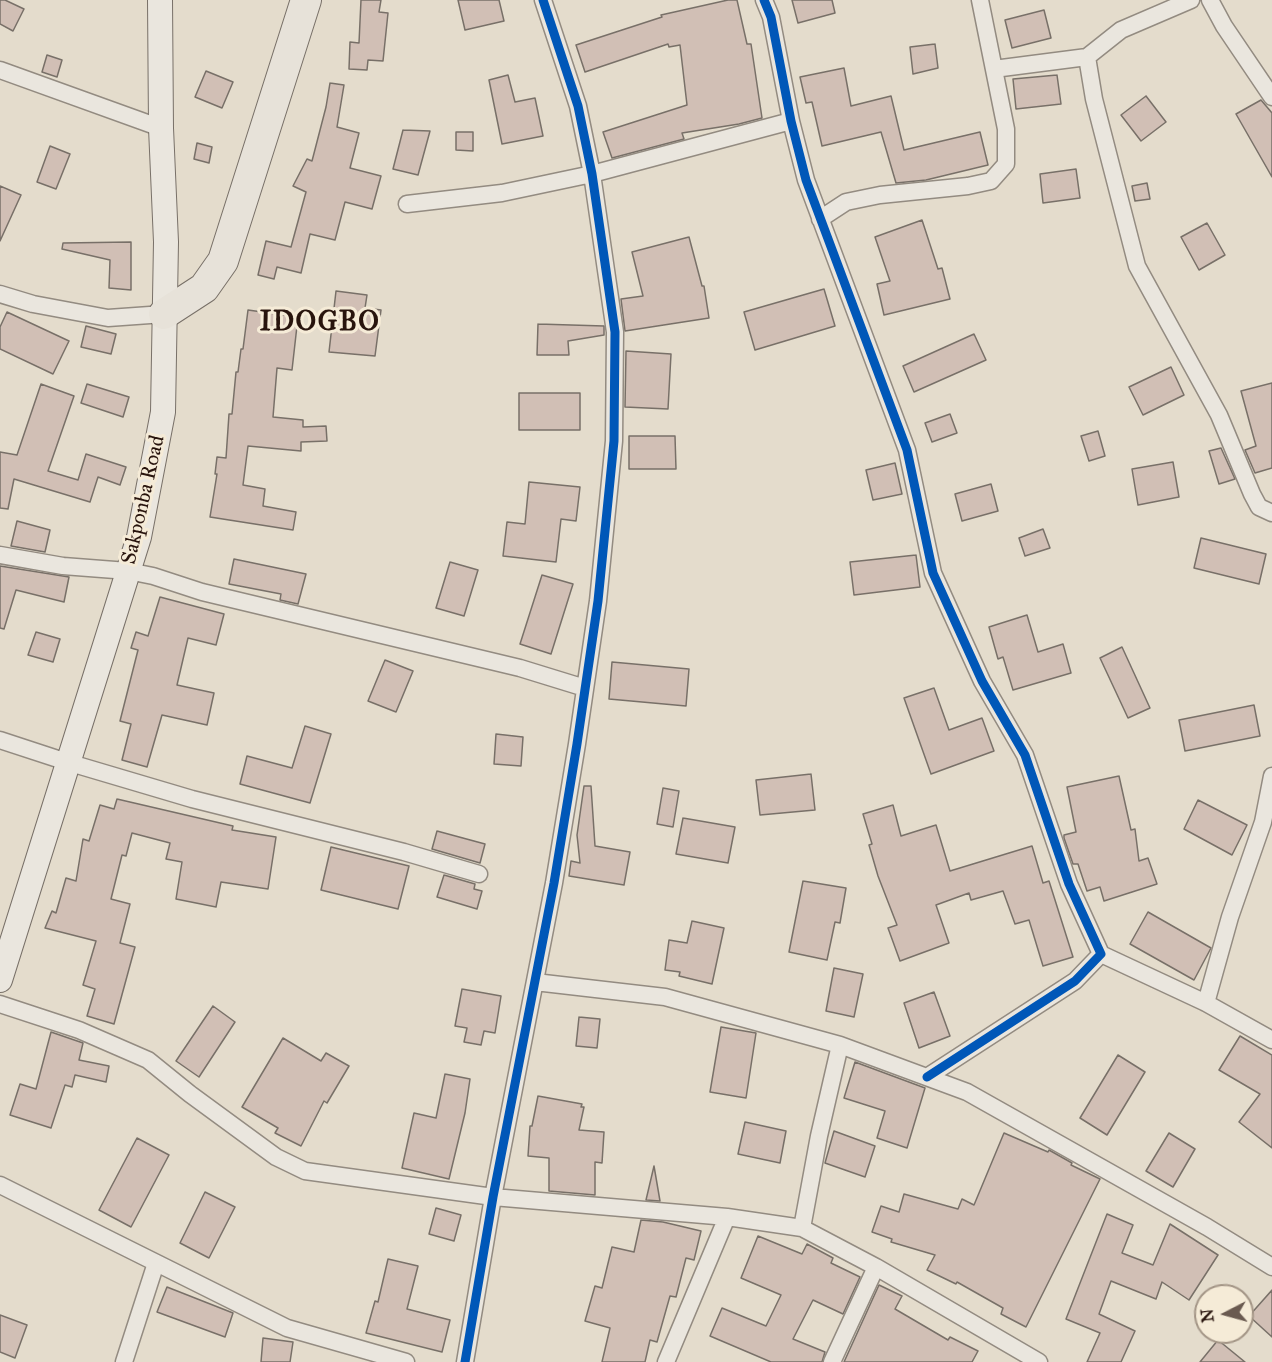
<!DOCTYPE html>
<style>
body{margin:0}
#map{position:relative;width:1272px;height:1362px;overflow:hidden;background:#e4dccc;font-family:"IM FELL Great Primer",serif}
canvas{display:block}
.north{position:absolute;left:1194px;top:1284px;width:60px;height:60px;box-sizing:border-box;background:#f5ebd7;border:2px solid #a39586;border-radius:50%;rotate:264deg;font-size:16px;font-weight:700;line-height:24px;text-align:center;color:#28140d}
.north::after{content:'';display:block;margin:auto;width:21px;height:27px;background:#6a5a50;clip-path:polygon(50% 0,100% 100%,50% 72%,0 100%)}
</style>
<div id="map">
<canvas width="1272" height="1362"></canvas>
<div class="north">N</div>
</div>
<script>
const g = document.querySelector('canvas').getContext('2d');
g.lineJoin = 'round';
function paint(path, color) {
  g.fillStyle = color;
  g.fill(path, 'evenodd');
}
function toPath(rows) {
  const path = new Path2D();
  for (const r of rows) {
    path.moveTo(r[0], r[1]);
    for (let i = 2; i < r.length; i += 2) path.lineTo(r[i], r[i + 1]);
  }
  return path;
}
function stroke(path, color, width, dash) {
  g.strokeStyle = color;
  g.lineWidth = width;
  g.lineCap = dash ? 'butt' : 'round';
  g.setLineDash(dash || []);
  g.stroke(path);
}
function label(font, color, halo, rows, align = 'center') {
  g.font = font + ' "IM FELL Great Primer",serif';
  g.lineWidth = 6;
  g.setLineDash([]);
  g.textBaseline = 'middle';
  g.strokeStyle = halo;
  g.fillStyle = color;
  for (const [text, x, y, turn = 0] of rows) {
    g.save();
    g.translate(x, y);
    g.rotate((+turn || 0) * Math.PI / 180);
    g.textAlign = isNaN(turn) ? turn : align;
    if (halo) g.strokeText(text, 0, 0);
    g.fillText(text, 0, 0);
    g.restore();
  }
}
const building = toPath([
 [0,0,5,0,24,9,13,31,0,24,0,0],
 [361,0,381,0,379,12,388,13,383,61,368,60,367,70,349,69,350,42,359,43,361,0],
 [458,0,499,0,504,21,465,30,458,0],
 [728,0,737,0,747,44,751,44,762,118,739,124,682,133,684,139,612,158,603,132,687,105,680,45,669,47,668,44,585,72,576,45,662,17,661,15,728,0],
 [792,0,832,0,835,13,798,23,792,0],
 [1044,10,1051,38,1012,48,1005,20,1044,10],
 [935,44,938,68,913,74,910,47,935,44],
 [47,55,62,60,57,77,42,72,47,55],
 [844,68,851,106,891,96,904,150,980,132,988,165,926,180,896,183,881,132,822,146,812,102,806,103,800,77,844,68],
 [206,71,233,82,222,108,195,97,206,71],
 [508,75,515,102,535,98,543,136,502,144,489,80,508,75],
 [1057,75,1061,104,1016,109,1013,79,1057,75],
 [330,83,344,85,337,127,359,133,350,168,381,176,372,209,345,202,335,240,310,234,301,273,277,267,274,279,258,275,266,241,291,247,306,192,293,186,307,159,312,161,326,107,330,83],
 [1146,96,1166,122,1141,141,1121,115,1146,96],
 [1261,100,1272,113,1272,177,1236,114,1261,100],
 [403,130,430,131,418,175,393,169,403,130],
 [456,132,473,132,473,151,456,150,456,132],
 [197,143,212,147,209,163,194,159,197,143],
 [50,146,70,154,56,189,37,182,50,146],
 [1076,169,1080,198,1043,203,1040,174,1076,169],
 [1147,183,1150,199,1135,201,1132,186,1147,183],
 [0,186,21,195,0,241,0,186],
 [922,220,938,269,942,268,950,299,884,315,877,284,890,281,875,237,922,220],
 [1207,223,1225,255,1199,270,1181,237,1207,223],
 [689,237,702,286,704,286,709,318,625,331,621,299,643,296,632,252,689,237],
 [131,242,131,290,109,288,110,260,62,249,63,243,131,242],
 [824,289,835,326,755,350,744,312,824,289],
 [336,291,367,295,365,308,381,310,375,356,329,352,336,291],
 [248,310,298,317,292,370,277,368,273,417,303,420,303,427,326,426,327,441,301,442,301,451,248,446,243,485,265,489,263,506,296,512,293,530,210,517,217,474,215,474,217,457,226,458,229,414,232,414,236,372,238,372,241,349,243,349,248,310],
 [7,312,69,341,53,374,0,349,0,327,7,312],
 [538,324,604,326,604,335,568,341,569,355,537,355,538,324],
 [86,326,116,334,111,354,81,347,86,326],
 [974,334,986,360,914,392,903,366,974,334],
 [626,351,671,354,668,409,625,407,626,351],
 [1171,367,1184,395,1143,415,1129,387,1171,367],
 [1272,383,1272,468,1255,473,1245,450,1256,446,1241,391,1272,383],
 [41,384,74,396,48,471,78,480,86,454,126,467,120,485,98,477,90,502,14,479,8,509,0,508,0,452,17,455,41,384],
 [87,384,129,397,123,417,81,403,87,384],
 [519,393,580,393,580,430,519,430,519,393],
 [950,414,957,433,932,442,925,423,950,414],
 [1098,431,1105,456,1089,461,1081,436,1098,431],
 [629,436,675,436,676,469,629,469,629,436],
 [1221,448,1235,479,1219,484,1209,451,1221,448],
 [1173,462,1179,497,1138,505,1132,469,1173,462],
 [895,463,902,494,873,500,866,470,895,463],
 [529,482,580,487,576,521,561,519,556,562,503,556,507,522,525,524,529,482],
 [991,484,998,511,962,521,955,494,991,484],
 [17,521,50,530,45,552,11,546,17,521],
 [1043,529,1050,548,1025,556,1019,538,1043,529],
 [1201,538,1266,554,1259,584,1194,568,1201,538],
 [916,555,920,587,854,595,850,562,916,555],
 [234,559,306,574,298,604,280,600,281,594,229,584,234,559],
 [450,562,478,570,464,616,436,608,450,562],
 [0,566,69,577,64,602,16,590,4,629,0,628,0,566],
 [542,575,573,584,551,654,520,644,542,575],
 [160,597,224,614,216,645,188,638,177,685,214,693,207,725,162,715,147,767,122,760,131,724,120,721,138,650,131,648,136,632,148,636,160,597],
 [1027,615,1038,652,1063,644,1071,673,1013,690,1003,657,998,659,989,627,1027,615],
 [36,632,60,639,53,662,28,655,36,632],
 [1122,647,1150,708,1128,718,1100,658,1122,647],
 [385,660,413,671,396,712,368,701,385,660],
 [612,662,689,669,686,706,609,699,612,662],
 [934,688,949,730,982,718,994,751,931,774,904,698,934,688],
 [1254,705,1260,736,1185,751,1179,720,1254,705],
 [305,726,331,734,310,803,240,784,247,756,292,768,305,726],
 [496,734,523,737,521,766,494,764,496,734],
 [811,774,815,810,760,815,756,780,811,774],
 [1119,776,1131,830,1135,829,1139,861,1148,858,1157,884,1104,901,1100,887,1087,891,1078,864,1073,864,1064,838,1064,835,1076,832,1067,787,1119,776],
 [584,786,591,786,595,846,630,852,624,885,569,876,571,861,580,863,577,835,584,786],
 [663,788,679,791,673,827,657,824,663,788],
 [117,799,233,826,232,830,276,837,268,889,221,882,216,907,176,899,182,862,166,859,170,843,132,833,126,856,122,855,111,899,130,904,120,943,135,947,114,1024,87,1016,95,989,83,985,96,941,45,928,52,911,56,913,66,878,76,881,83,839,89,841,100,805,114,809,117,799],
 [1198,800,1247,825,1232,855,1184,829,1198,800],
 [893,805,901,836,936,825,950,871,1032,846,1043,883,1049,881,1073,957,1043,966,1029,920,1015,924,1003,891,971,900,969,893,936,905,949,943,900,961,888,928,897,925,878,876,869,845,872,844,863,814,893,805],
 [683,818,735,827,728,863,676,854,683,818],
 [437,831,485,844,480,863,432,849,437,831],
 [331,847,409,866,398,909,321,890,331,847],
 [444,875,475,884,474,889,482,891,477,909,437,897,444,875],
 [803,881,846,888,840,923,835,922,827,960,789,952,803,881],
 [1148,912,1211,948,1194,980,1130,944,1148,912],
 [692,921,724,928,712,984,679,976,680,972,665,970,669,940,687,943,692,921],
 [834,968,863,974,854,1017,826,1011,834,968],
 [462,989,501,996,495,1033,484,1031,481,1045,464,1042,467,1028,455,1026,462,989],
 [934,992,950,1036,919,1048,904,1003,934,992],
 [213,1006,235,1022,199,1077,176,1061,213,1006],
 [579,1017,600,1019,597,1048,576,1046,579,1017],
 [721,1027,756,1033,746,1098,710,1092,721,1027],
 [51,1032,83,1043,79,1060,109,1066,106,1082,75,1075,72,1087,65,1085,51,1128,10,1115,20,1084,36,1089,51,1032],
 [1240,1036,1272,1055,1272,1148,1239,1122,1260,1094,1219,1070,1240,1036],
 [283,1038,321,1061,326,1053,349,1066,327,1103,324,1101,301,1146,275,1133,278,1128,242,1107,283,1038],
 [1118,1055,1145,1072,1107,1135,1080,1118,1118,1055],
 [855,1062,925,1088,907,1148,877,1138,885,1111,844,1098,855,1062],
 [445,1074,470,1079,465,1113,449,1179,402,1168,414,1113,436,1118,445,1074],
 [538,1096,582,1104,581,1107,584,1107,579,1130,604,1132,602,1163,595,1162,595,1195,549,1191,549,1158,528,1156,530,1126,532,1126,538,1096],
 [745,1122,786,1131,780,1163,738,1154,745,1122],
 [834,1131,875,1146,865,1177,825,1163,834,1131],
 [1004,1133,1048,1152,1049,1150,1072,1163,1071,1165,1100,1179,1026,1327,1001,1314,1003,1308,957,1282,956,1284,927,1270,935,1255,891,1242,892,1239,872,1232,881,1206,899,1212,904,1194,958,1209,962,1199,974,1205,1004,1133],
 [1169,1133,1195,1149,1173,1187,1146,1171,1169,1133],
 [137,1138,169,1155,131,1227,99,1210,137,1138],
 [654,1166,660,1201,646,1200,654,1166],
 [205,1192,235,1207,209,1258,180,1243,205,1192],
 [436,1208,461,1215,454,1241,429,1234,436,1208],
 [1107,1214,1133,1225,1122,1253,1153,1265,1170,1224,1218,1255,1189,1300,1162,1282,1156,1299,1111,1281,1099,1314,1135,1331,1121,1362,1087,1362,1100,1333,1066,1319,1107,1214],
 [641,1220,663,1222,701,1231,694,1260,686,1258,676,1297,670,1296,657,1342,650,1340,645,1362,602,1362,610,1328,585,1321,595,1286,602,1288,612,1247,634,1252,641,1220],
 [758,1236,802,1254,807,1244,833,1258,831,1263,860,1277,843,1314,813,1300,793,1339,825,1352,822,1362,771,1362,710,1336,722,1308,766,1326,781,1295,741,1278,758,1236],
 [388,1259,418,1266,407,1309,450,1320,442,1352,366,1333,375,1301,378,1302,388,1259],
 [879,1285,902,1296,895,1309,948,1340,950,1337,978,1351,972,1362,844,1362,879,1285],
 [167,1287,233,1313,225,1337,157,1312,167,1287],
 [1272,1290,1272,1337,1249,1316,1272,1290],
 [0,1315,27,1325,15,1358,0,1352,0,1315],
 [263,1338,293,1342,290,1362,261,1362,263,1338],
 [1218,1340,1245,1362,1200,1362,1218,1340]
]);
paint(building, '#d1bfb5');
stroke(building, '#787068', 1.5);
const street = toPath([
 [764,0,771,17,791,121,806,180,907,450,933,573,982,681,1025,755,1069,884,1101,954,1075,981,927,1077],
 [1191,0,1121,30,1087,57,1094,99,1137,266,1219,415,1252,494,1259,507,1272,513],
 [1210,0,1224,26,1272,97],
 [994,69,1087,57],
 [0,70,161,128],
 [407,204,502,193,592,174,791,121],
 [820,219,846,202,880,195,968,186,991,181,1006,164,1006,129,980,0],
 [0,294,33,304,108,318,164,314],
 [0,555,63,566,128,571,153,576,202,592,520,668,585,688],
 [0,740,67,762,192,799,404,852,479,874],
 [1101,954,1206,1003,1272,1040],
 [535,982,665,997,840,1045,967,1092,1207,1227,1272,1267],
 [1206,1003,1230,917,1263,822,1272,776],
 [0,1004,79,1030,148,1060,190,1094,276,1157,305,1171,493,1197,727,1217,802,1228,876,1267,1039,1362],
 [0,1185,287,1328,406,1362],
 [802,1228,819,1136,840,1045],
 [124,1362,156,1263],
 [465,1362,493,1197,554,883,577,744,598,601,614,441,615,332,592,174,578,106,543,0],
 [666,1362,727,1217],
 [832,1362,876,1267]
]);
const secondary = toPath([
 [0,980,139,537,163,412,166,242,161,128,160,0]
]);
const highway = toPath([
 [164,314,204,288,223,261,306,0]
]);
stroke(street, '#938b81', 19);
stroke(secondary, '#787068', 26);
stroke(highway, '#787068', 32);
stroke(street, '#eae6de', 16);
stroke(secondary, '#eae6de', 24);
stroke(highway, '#e7e2d9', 30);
stroke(toPath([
 [764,0,771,17,791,121,806,180,907,450,933,573,982,681,1025,755,1069,884,1101,954,1075,981,927,1077],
 [465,1362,493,1197,554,883,577,744,598,601,614,441,615,332,592,174,578,106,543,0]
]), '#0057b8', 9);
label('21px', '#28140d', '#f5ebd7', [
 ["Sakponba Road",144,500,-77]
]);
g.letterSpacing = '1.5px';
label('bold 27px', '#28140d', '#f5ebd7', [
 ["IDOGBO",320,323]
]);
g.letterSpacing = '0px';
</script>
